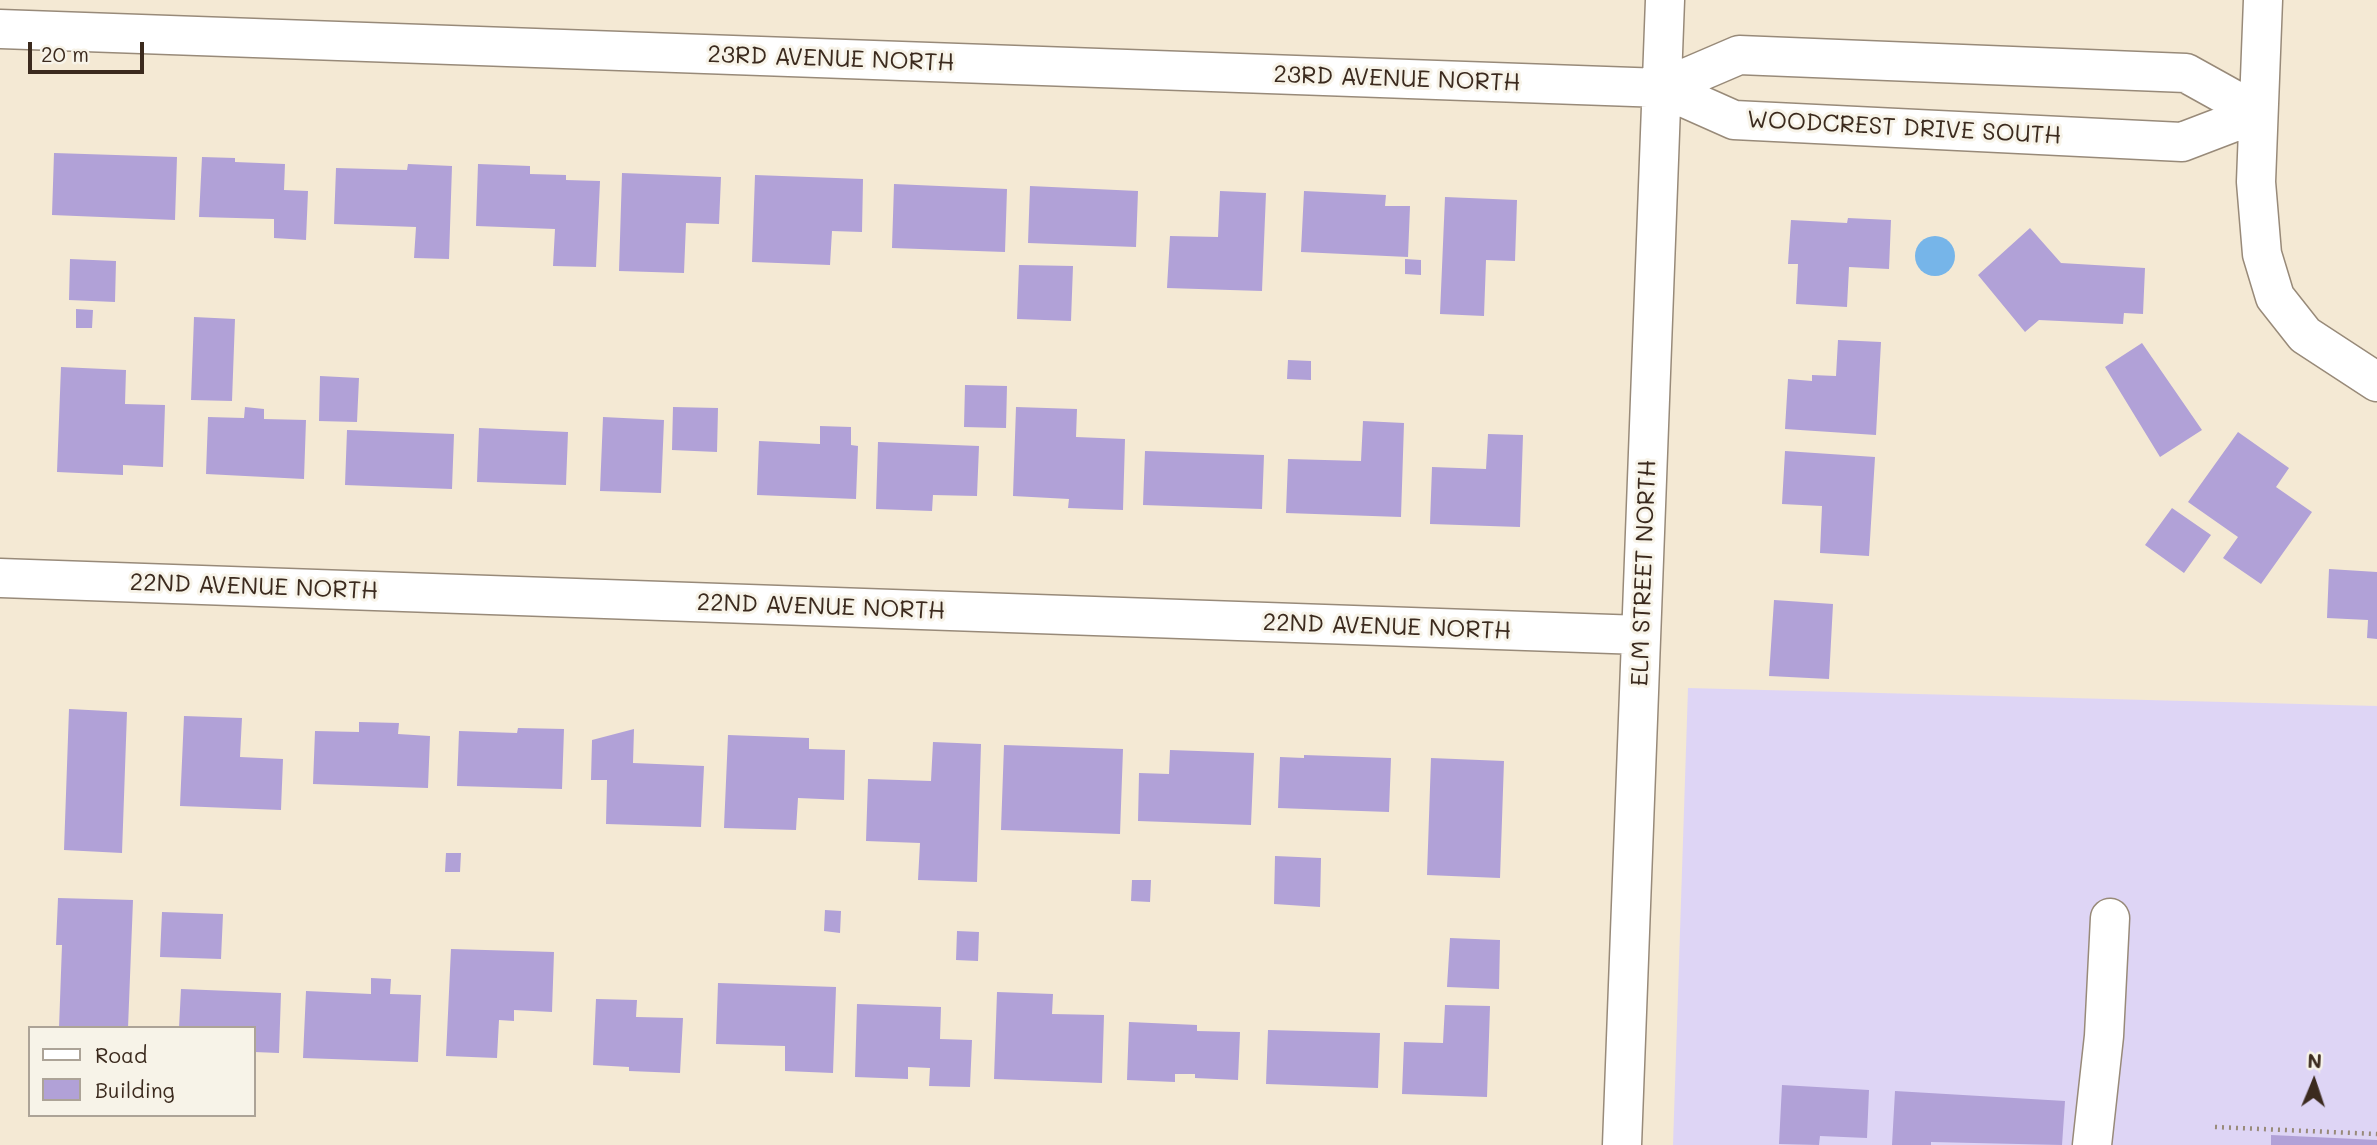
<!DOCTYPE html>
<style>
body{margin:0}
#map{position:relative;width:2377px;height:1145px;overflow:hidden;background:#f4e9d4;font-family:Mali,sans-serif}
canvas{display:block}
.legend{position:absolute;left:28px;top:1026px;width:228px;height:91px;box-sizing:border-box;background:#f7f3e8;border:2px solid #aca397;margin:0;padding:9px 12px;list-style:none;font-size:21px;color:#3b2a1e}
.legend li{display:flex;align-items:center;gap:14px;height:35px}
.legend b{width:35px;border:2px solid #aca397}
.north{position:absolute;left:2279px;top:1047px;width:70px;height:70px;-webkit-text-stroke:5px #f7f3e8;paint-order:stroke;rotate:2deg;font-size:19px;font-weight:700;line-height:28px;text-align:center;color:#3b2a1e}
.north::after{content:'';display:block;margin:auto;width:24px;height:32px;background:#3b2a1e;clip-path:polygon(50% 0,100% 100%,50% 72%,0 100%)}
.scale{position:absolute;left:28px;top:42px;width:116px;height:32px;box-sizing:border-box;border:4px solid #3b2a1e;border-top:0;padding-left:9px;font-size:21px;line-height:24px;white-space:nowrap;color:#3b2a1e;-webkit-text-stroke:5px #f7f3e8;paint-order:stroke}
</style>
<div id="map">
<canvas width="2377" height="1145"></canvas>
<ul class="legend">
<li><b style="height:9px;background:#fff"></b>Road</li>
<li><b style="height:19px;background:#b1a1d7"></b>Building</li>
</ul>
<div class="north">N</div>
<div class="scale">20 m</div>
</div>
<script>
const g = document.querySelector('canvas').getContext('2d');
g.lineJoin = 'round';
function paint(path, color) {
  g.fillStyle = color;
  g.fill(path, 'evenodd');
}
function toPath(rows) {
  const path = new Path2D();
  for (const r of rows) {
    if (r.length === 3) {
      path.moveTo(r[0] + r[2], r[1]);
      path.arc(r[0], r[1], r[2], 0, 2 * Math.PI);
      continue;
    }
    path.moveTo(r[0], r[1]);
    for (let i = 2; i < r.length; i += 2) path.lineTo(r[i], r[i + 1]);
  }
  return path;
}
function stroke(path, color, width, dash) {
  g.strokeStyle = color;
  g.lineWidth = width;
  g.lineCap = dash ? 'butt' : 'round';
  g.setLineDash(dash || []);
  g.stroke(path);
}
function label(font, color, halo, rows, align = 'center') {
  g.font = font + ' Mali,sans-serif';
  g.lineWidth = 6;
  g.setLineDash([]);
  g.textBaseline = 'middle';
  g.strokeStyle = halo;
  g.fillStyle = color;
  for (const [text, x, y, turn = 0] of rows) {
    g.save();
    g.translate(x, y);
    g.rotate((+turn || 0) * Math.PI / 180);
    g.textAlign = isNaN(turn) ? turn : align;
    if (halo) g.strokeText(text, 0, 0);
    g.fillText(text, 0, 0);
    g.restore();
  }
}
paint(toPath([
 [1688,688,2377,706,2377,1145,1673,1145]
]), '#ded5f5');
paint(toPath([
 [1935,256,20]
]), '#76b5e9');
paint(toPath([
 [54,153,177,157,175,220,52,215],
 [202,157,235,158,235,162,285,164,284,190,308,191,306,240,274,238,274,219,199,217],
 [408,164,452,166,449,259,414,258,416,227,334,224,336,168,407,170],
 [478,164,530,166,530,174,566,175,566,180,600,181,596,267,553,266,555,229,476,226],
 [622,173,721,177,719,224,686,223,684,273,619,271],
 [755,175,863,179,862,232,832,231,830,265,752,262],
 [894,184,1007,189,1005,252,892,248],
 [1030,186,1138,191,1136,247,1028,243],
 [1220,191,1266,193,1262,291,1167,288,1170,236,1218,237],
 [1304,191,1386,195,1385,206,1410,206,1408,257,1301,252],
 [1445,197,1517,200,1515,261,1486,260,1484,316,1440,314],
 [1848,218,1891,220,1889,269,1849,267,1847,307,1796,304,1798,264,1788,264,1791,220,1847,223],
 [2030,228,2061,263,2145,268,2143,314,2124,313,2123,324,2039,320,2025,332,1978,275],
 [70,259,116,261,115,302,69,300],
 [1405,259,1421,260,1421,275,1405,274],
 [1019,265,1073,266,1071,321,1017,319],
 [76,309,93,310,92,328,76,328],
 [194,317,235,319,232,401,191,400],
 [1838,340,1881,342,1876,435,1785,429,1788,379,1812,381,1812,375,1836,376],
 [2142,343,2202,430,2160,457,2105,367],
 [1288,360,1311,361,1311,380,1287,379],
 [61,367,126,370,125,404,165,405,163,467,123,465,123,475,57,472],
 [320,376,359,378,357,422,319,421],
 [965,385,1007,386,1006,428,964,427],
 [245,407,264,409,264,419,306,420,304,479,206,474,208,417,244,418],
 [673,407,718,408,717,452,672,450],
 [1016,407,1077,409,1076,437,1125,439,1123,510,1068,508,1069,499,1013,496],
 [603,417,664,420,661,493,600,491],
 [1363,421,1404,423,1401,517,1286,513,1288,459,1361,461],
 [820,426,851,427,851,445,858,446,856,499,757,495,759,441,820,444],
 [479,428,568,432,566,485,477,482],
 [347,430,454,434,452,489,345,485],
 [2238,432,2289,468,2276,487,2312,512,2261,584,2223,558,2238,537,2188,502],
 [1488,434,1523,435,1520,527,1430,524,1432,467,1486,469],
 [878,442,979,446,977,496,933,495,932,511,876,509],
 [1145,451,1264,455,1262,509,1143,505],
 [1785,451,1875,457,1869,556,1820,553,1822,506,1782,504],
 [2172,508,2211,535,2184,573,2145,545],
 [2329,569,2377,572,2377,639,2367,638,2368,620,2327,618],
 [1774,600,1833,604,1829,679,1769,676],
 [69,709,127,712,122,853,64,850],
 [184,716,242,718,240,757,283,759,281,810,180,806],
 [359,722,399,723,398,734,430,736,428,788,313,784,315,731,359,732],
 [518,728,564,729,562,789,457,786,459,731,517,733],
 [634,729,633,763,704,766,701,827,606,824,607,780,591,780,592,740],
 [728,735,809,738,809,749,845,750,844,800,798,798,796,830,724,828],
 [933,742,981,744,977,882,918,880,920,843,866,841,868,779,931,781],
 [1004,745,1123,749,1120,834,1001,830],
 [1170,750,1254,753,1251,825,1138,821,1139,773,1169,774],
 [1304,755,1391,758,1389,812,1278,808,1280,757,1304,758],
 [1431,758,1504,761,1500,878,1427,875],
 [446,853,461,853,460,872,445,872],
 [1275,856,1321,858,1320,907,1274,904],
 [1132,880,1151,880,1150,902,1131,901],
 [58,898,133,900,128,1028,59,1028,62,945,56,945],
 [825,910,841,911,840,933,824,931],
 [162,912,223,914,221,959,160,957],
 [957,931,979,932,978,961,956,960],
 [1450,938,1500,940,1499,989,1447,987],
 [451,949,554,952,552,1012,514,1010,514,1021,499,1020,497,1058,446,1056],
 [371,978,391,979,390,994,421,995,418,1062,303,1058,306,991,371,994],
 [718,983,836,987,833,1073,785,1071,785,1046,716,1044],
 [181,989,281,993,279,1053,254,1052,254,1028,179,1028],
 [997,992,1053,994,1052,1014,1104,1015,1102,1083,994,1079],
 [596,999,637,1000,636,1017,683,1018,680,1073,629,1071,629,1067,593,1065],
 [857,1004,941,1007,940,1039,972,1040,970,1087,929,1086,930,1068,908,1067,908,1079,855,1077],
 [1445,1005,1490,1006,1487,1097,1402,1094,1404,1042,1443,1043],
 [1129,1022,1197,1025,1197,1031,1240,1032,1238,1080,1195,1078,1195,1074,1175,1074,1175,1082,1127,1080],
 [1268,1030,1380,1033,1378,1088,1266,1084],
 [1782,1085,1869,1090,1867,1138,1820,1136,1819,1145,1779,1144],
 [1895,1091,2065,1101,2062,1145,1931,1142,1931,1145,1892,1145],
 [2271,1135,2377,1140,2377,1145,2271,1145]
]), '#b1a1d7');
const minor = toPath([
 [2263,0,2256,182,2262,254,2275,297,2305,335,2377,382],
 [0,29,1662,88,1734,120,2182,142,2258,113],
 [1662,88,1739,55,2186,73,2258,113],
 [0,578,1641,635],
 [1622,1145,1665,0],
 [2092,1145,2104,1036,2110,918]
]);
stroke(minor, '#988a79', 41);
stroke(toPath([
 [2215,1127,2377,1134]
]), '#988a79', 4.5, [2, 5]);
stroke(minor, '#fff', 38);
label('24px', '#3b2a1e', '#f7f3e8', [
 ["23RD AVENUE NORTH",831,59,2],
 ["23RD AVENUE NORTH",1397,79,2],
 ["WOODCREST DRIVE SOUTH",1904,128,3],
 ["ELM STREET NORTH",1644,573,-88],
 ["22ND AVENUE NORTH",254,587,2],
 ["22ND AVENUE NORTH",821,607,2],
 ["22ND AVENUE NORTH",1387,627,2]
]);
</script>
